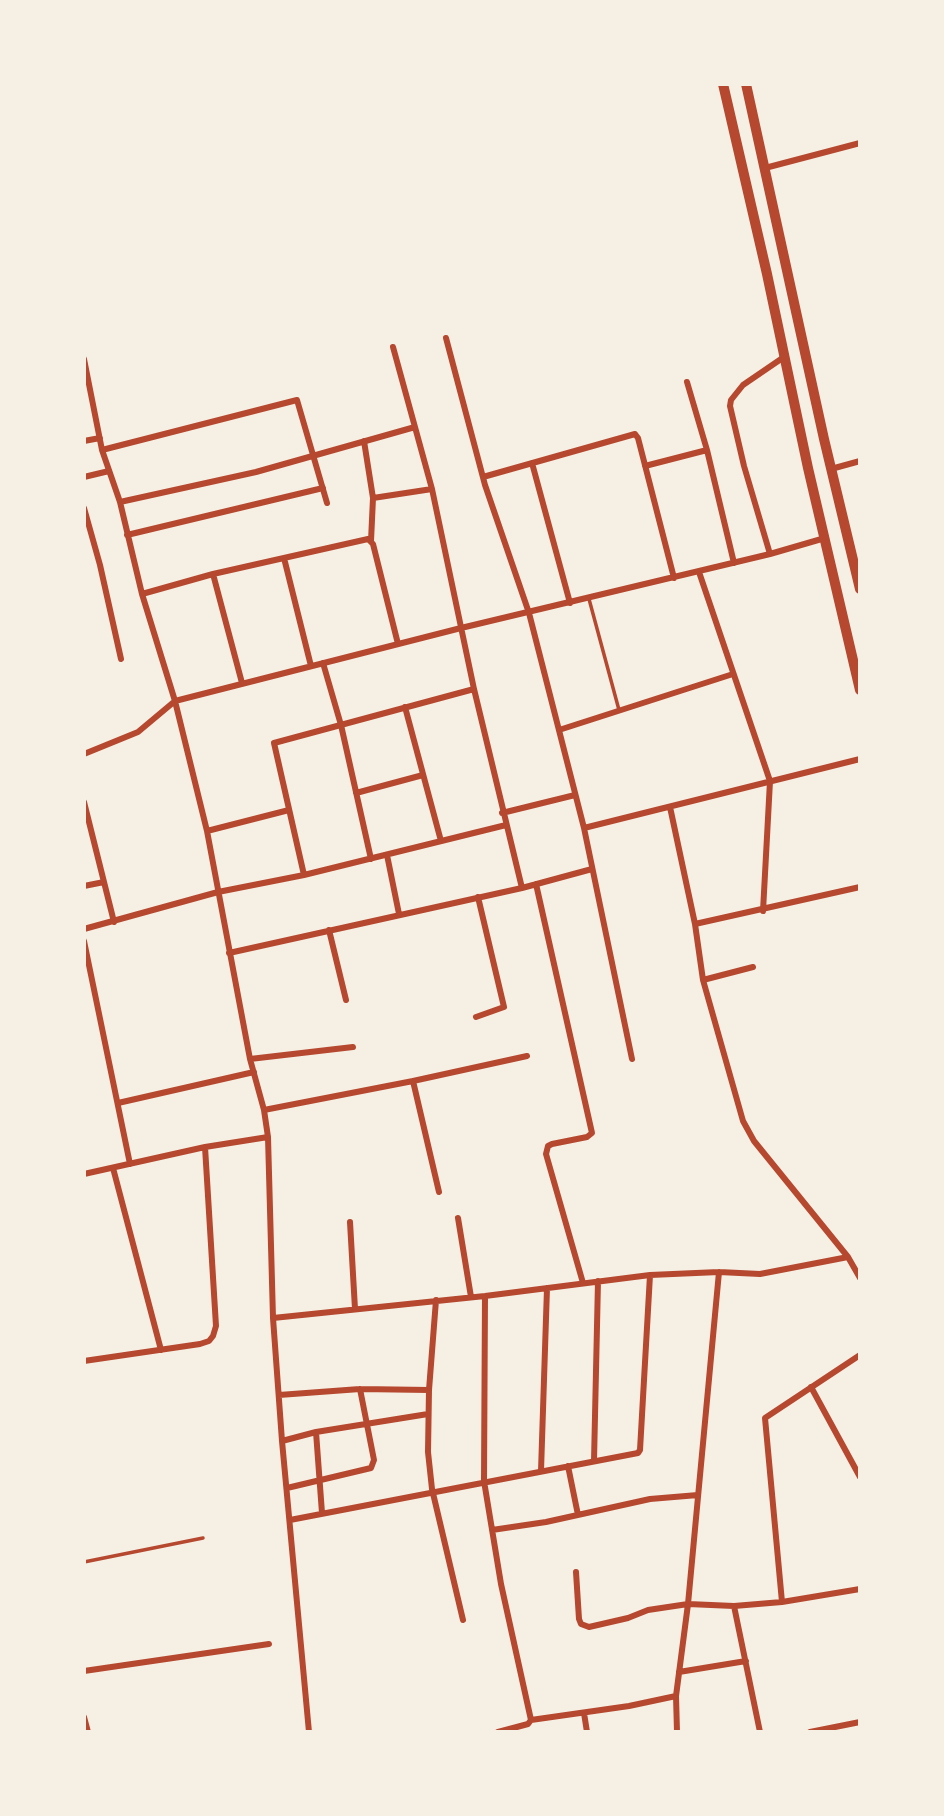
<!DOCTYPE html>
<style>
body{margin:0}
#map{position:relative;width:944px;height:1816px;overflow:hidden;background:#f6efe4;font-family:Mulish,sans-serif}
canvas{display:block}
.frame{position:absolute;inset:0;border:86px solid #f6efe4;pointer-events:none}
</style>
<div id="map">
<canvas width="944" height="1816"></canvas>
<div class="frame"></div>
</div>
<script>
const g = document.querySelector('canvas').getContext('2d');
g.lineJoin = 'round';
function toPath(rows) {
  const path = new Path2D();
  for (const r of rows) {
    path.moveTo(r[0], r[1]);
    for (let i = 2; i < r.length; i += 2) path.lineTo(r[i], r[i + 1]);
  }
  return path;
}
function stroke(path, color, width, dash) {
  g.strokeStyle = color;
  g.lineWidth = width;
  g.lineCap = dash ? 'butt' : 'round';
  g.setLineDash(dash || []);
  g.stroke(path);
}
stroke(toPath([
 [589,599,619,710],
 [84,1562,203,1538]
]), '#b5482f', 3.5);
stroke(toPath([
 [765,168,860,143],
 [446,338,485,485,529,613,584,828,632,1059],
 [393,347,432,489,474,689,522,888],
 [84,359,102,450,120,502,142,594,175,701,207,831,250,1059,264,1110,268,1137,273,1318,282,1441,309,1732],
 [687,382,707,450,734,563],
 [84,441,100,438],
 [364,441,373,498,371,541],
 [102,450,297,400,327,503],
 [532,463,570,603],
 [645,466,707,450],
 [831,469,860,461],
 [84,477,109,471],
 [483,477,635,434,638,438,674,578],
 [373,498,432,489],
 [120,502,256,472,415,427],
 [84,508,100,565,121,659],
 [127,535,323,488],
 [770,554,744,466,730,406,731,400,743,385,784,357],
 [284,558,311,666],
 [699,572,770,781,763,911],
 [213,574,242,683],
 [142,594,213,574,368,539,373,544,398,644],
 [323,663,341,725,371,859],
 [405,707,441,841],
 [559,730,733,674],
 [84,754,138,732,175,701,461,628,770,554,825,538],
 [356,793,423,775],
 [84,802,114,922],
 [670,807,695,924,703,980,743,1121,754,1141,848,1257,860,1278],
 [502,813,575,795],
 [584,828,860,759],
 [207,831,289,810],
 [387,855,399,914],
 [304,875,274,743,474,689],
 [536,884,592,1133,587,1137,552,1144,548,1146,546,1154,583,1283],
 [84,886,104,882],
 [695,924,860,887],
 [84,929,218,892,304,875,506,825],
 [329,930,346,1000],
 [84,941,130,1164],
 [229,953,522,888,592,869],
 [703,980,753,967],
 [476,1017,504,1007,478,897],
 [250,1059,353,1047],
 [413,1081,439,1192],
 [118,1103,254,1072],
 [264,1110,413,1081,527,1056],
 [113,1168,161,1350],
 [84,1174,205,1147,268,1137],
 [458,1218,471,1297],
 [350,1222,355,1309],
 [485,1296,484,1481,501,1584,531,1720],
 [436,1300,429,1390,428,1452,432,1489,463,1620],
 [273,1318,485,1296,650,1275,719,1272,760,1274,848,1257],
 [84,1361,200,1344,209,1341,213,1336,216,1326,205,1147],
 [811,1387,860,1477],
 [279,1395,360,1389,429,1390],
 [316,1432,322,1513],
 [282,1441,316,1432,428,1414],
 [594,1461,598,1281],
 [568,1466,578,1515],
 [541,1471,547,1288],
 [287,1488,371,1468,374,1460,360,1389],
 [290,1520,638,1453,640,1450,650,1275],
 [492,1530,546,1522,650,1499,698,1495],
 [576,1572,579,1619,581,1624,589,1627,628,1618,648,1610,688,1604,734,1606,782,1602,860,1589],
 [782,1602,765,1418,860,1355],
 [734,1606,760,1732],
 [84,1671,269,1644],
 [679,1672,746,1661],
 [584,1713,587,1732],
 [84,1717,88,1732],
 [498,1732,528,1724,531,1720,629,1706,676,1696],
 [677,1732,676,1696,688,1604,719,1272],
 [810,1732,860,1722]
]), '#b5482f', 6);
stroke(toPath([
 [723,84,767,274,808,468,860,690],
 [746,84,824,439,860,589]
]), '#b5482f', 10);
</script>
